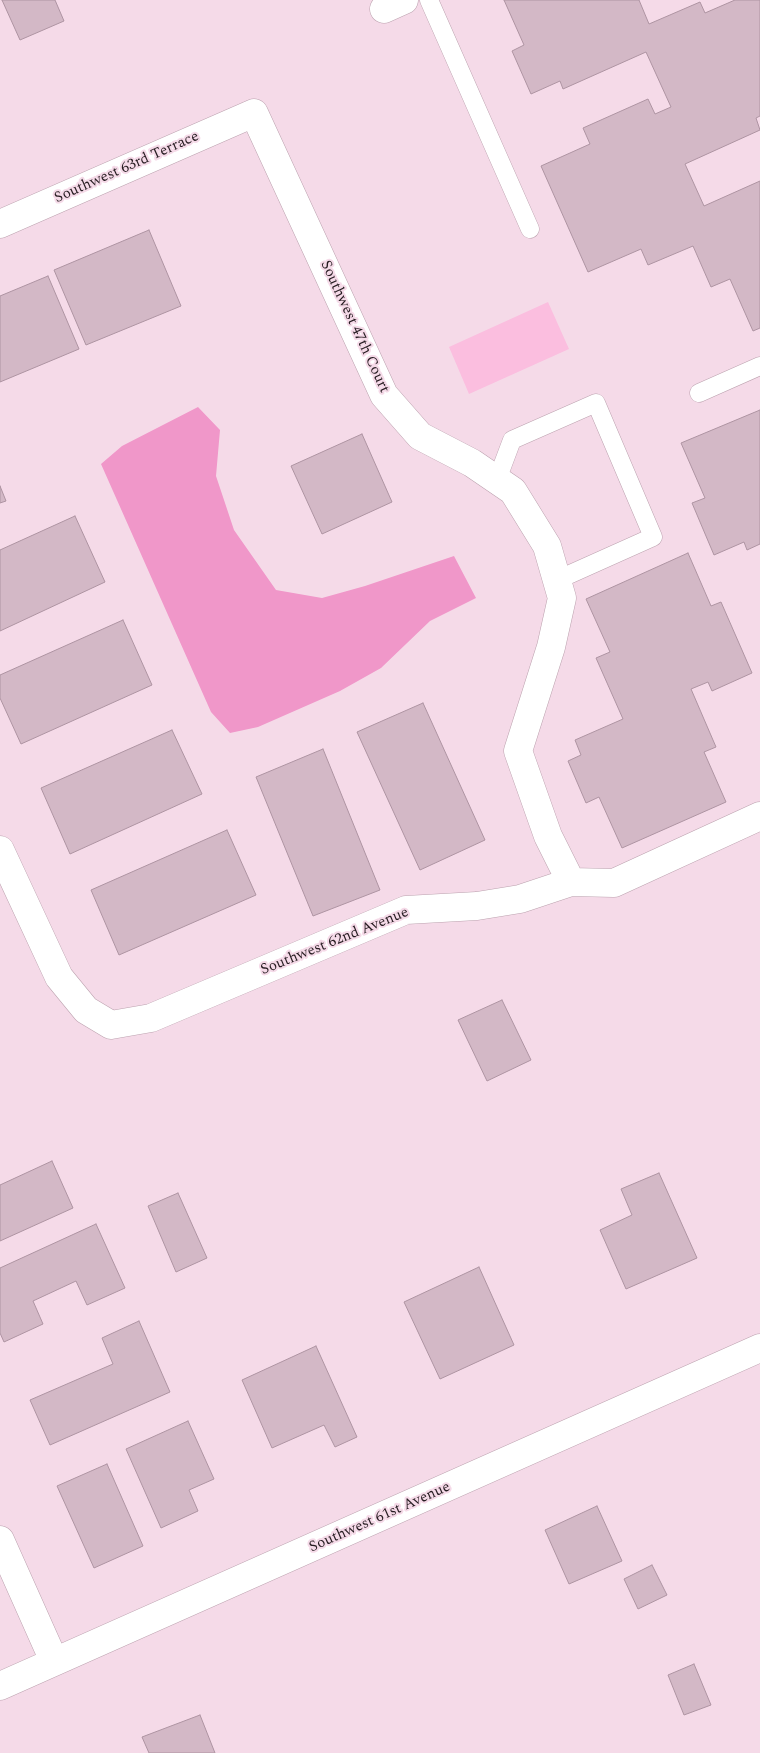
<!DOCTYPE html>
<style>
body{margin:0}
canvas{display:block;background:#f5dae8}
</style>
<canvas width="760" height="1753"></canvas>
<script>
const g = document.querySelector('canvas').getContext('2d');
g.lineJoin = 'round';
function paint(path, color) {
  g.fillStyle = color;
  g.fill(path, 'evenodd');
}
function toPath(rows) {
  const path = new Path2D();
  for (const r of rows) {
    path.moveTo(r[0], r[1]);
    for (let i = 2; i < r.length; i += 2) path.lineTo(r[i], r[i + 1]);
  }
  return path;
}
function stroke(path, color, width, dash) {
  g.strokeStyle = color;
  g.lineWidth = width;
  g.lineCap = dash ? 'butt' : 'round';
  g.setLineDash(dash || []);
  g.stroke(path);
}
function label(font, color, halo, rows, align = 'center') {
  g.font = font + ' Spectral,serif';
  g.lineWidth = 4;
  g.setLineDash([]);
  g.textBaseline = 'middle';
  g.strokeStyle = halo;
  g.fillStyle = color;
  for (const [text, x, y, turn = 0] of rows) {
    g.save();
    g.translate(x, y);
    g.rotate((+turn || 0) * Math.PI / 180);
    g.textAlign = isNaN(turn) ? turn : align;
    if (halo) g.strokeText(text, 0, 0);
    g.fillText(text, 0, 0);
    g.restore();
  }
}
paint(toPath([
 [548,302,569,349,469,394,449,347]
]), '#fbbedf');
paint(toPath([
 [198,407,220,430,216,476,234,530,276,590,322,598,365,586,454,556,476,598,430,621,381,668,340,691,258,727,230,733,211,712,101,464,122,446]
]), '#f097c9');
const building = toPath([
 [2,0,55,0,64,21,20,40,2,0],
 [504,0,639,0,649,24,700,2,705,13,735,0,760,0,760,116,756,118,760,130,685,164,704,206,760,181,760,328,753,331,730,279,711,287,693,246,648,265,641,249,588,272,541,166,590,144,583,128,648,99,655,114,671,107,646,52,563,89,560,81,531,94,512,51,524,45,504,0],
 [149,230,181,306,86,345,54,270,149,230],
 [48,276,79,349,0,382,0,296,48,276],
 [760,410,760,544,747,550,744,542,714,555,692,503,705,498,681,443,760,410],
 [362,434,392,502,322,534,291,466,362,434],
 [0,486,6,501,0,503,0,486],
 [75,516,105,582,0,631,0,550,75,516],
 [688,553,711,606,721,602,752,673,712,691,708,682,691,689,716,747,704,752,726,802,622,848,599,797,586,803,568,761,581,755,575,740,623,719,596,658,610,652,586,599,688,553],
 [123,620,152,685,21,744,0,698,0,675,123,620],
 [423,703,485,840,420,870,357,732,423,703],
 [172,730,202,794,70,854,41,788,172,730],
 [323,749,380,890,313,916,256,777,323,749],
 [227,830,256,895,119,955,91,890,227,830],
 [502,1000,531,1060,487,1081,458,1020,502,1000],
 [52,1161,73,1208,0,1241,0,1185,52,1161],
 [659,1173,697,1258,626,1289,600,1230,632,1215,621,1189,659,1173],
 [178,1193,207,1258,176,1272,148,1206,178,1193],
 [96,1224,125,1288,87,1305,76,1281,33,1301,43,1324,4,1342,0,1333,0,1268,96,1224],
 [479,1267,514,1345,440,1379,404,1302,479,1267],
 [139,1321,170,1392,50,1445,30,1400,113,1364,102,1338,139,1321],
 [316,1346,357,1437,335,1447,324,1425,272,1448,242,1380,316,1346],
 [188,1421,214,1479,189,1490,198,1511,161,1528,126,1449,188,1421],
 [107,1464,143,1546,94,1568,57,1486,107,1464],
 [597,1506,622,1561,569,1584,545,1530,597,1506],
 [652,1565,667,1595,638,1609,624,1579,652,1565],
 [694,1664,711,1705,684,1715,668,1675,694,1664],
 [200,1715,215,1753,149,1753,142,1737,200,1715]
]);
paint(building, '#d3b8c6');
stroke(building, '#ae94a2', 1);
const lane = toPath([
 [429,0,530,229],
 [699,393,760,366],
 [497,480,512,440,596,403,653,537,557,580]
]);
const street = toPath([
 [384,9,404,0],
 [0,224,254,113,384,395,420,436,472,463,513,491,547,546,562,598,551,647,518,751,548,836,571,882],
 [0,850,59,977,86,1010,111,1025,151,1018,406,910,477,906,520,899,571,882,614,883,760,816],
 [0,1540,54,1661]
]);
const secondary = toPath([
 [0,1686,760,1348]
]);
stroke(lane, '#bca2af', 19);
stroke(street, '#bca2af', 29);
stroke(secondary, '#bca2af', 29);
stroke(lane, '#fff', 18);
stroke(street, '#fff', 28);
stroke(secondary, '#fff', 28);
label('15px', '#261c21', '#f5dae8', [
 ["Southwest 63rd Terrace",127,168,-24],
 ["Southwest 47th Court",354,327,65],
 ["Southwest 62nd Avenue",335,942,-22],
 ["Southwest 61st Avenue",380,1518,-24]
]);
</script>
